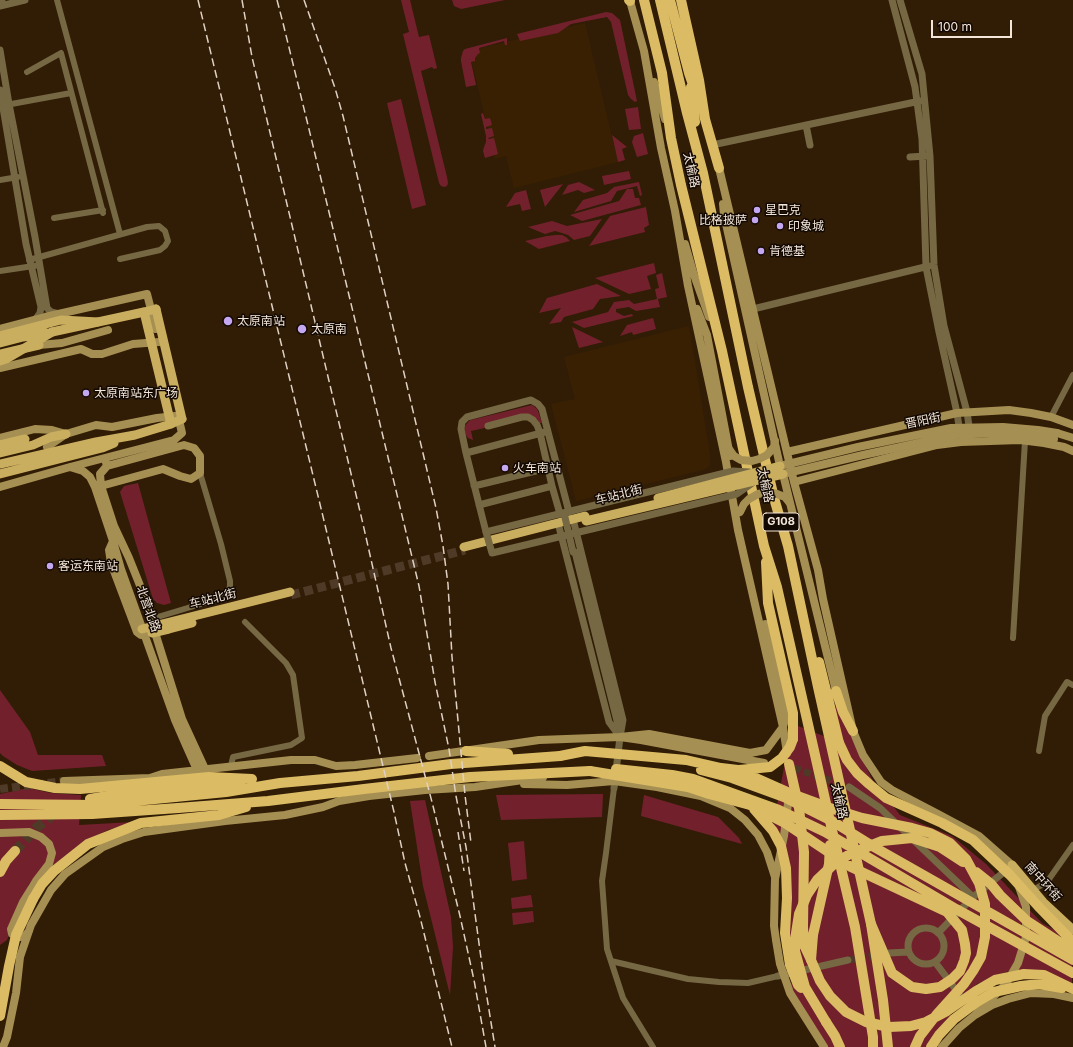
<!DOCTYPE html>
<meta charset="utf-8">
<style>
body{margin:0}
#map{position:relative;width:1073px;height:1047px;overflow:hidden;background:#311c06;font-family:Inter,sans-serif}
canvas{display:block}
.scale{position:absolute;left:931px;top:20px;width:81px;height:18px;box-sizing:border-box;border:2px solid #f3e5d8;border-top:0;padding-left:5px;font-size:12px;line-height:14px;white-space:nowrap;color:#f3e5d8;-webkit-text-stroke:3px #120903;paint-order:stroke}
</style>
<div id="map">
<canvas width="1073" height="1047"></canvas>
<div class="scale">100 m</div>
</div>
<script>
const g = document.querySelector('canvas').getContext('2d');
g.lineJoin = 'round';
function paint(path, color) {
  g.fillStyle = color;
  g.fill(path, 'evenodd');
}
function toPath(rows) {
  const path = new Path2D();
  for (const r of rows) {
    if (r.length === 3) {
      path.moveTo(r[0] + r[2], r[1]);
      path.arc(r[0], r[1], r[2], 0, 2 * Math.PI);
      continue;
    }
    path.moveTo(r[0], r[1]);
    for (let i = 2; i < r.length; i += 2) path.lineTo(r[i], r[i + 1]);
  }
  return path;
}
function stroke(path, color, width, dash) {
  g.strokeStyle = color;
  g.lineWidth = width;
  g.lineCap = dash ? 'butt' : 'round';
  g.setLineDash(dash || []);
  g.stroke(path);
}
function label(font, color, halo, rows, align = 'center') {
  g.font = font + ' Inter,"Noto Sans SC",sans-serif';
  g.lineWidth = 3;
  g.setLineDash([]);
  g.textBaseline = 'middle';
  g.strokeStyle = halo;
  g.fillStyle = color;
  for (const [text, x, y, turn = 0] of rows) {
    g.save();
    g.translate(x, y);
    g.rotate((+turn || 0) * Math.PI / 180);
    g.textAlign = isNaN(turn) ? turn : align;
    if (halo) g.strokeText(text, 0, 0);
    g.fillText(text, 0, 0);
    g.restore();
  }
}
paint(toPath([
 [585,23,618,162,514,188,506,156,495,159,472,63,481,48],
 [689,326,710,454,710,465,706,469,691,473,576,501,551,404,575,399,564,357]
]), '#3a2003');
paint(toPath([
 [401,0,410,0,419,37,429,35,437,68,434,69,432,67,421,71,447,177,448,183,447,186,444,187,441,186,439,183,403,34,409,32],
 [452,0,505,0,461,9,454,6],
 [606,12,612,13,620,20,637,101,635,102,631,99,628,95,611,22,607,17,571,24,558,33,520,41,517,34],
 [507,38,507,45,505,45,504,41,479,48,480,53,478,54,475,58,475,61,471,62,476,85,466,87,461,61,461,58,463,51,465,49],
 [401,99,426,205,412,209,387,103],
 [638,107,641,129,629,130,625,109],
 [483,113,485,119,490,118,492,125,486,127,486,129,492,128,494,136,488,138,489,139,494,138,498,154,485,158,483,151,484,147,486,142,486,136,481,114],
 [643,133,648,154,637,157,632,142,634,136],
 [612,135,627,147,622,149,625,160,618,162],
 [629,171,631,179,604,185,602,176],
 [579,182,595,190,584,193,578,190,562,195,568,185],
 [639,182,642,195,640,196,637,186,617,191,611,201,574,212,583,200,607,193,614,187],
 [563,184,545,207,540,190],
 [627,189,633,189,635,198,639,198,641,205,582,221,570,215,619,201],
 [526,190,531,209,522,211,520,204,506,207,515,193],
 [646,207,649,225,644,228,645,232,589,246,610,216],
 [602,219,590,236,574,240,568,235,562,233,555,231,545,234,528,227,552,221,567,226],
 [556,235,562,235,566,237,570,241,539,249,525,241,547,236],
 [654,263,656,273,647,276,651,289,629,294,595,278],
 [662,273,667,297,658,299,660,307,636,311,629,307,616,309,616,312,624,316,632,314,633,316,584,328,572,322,608,312,614,302,629,300,634,304,657,299,655,289,659,288,656,275],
 [597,284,621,296,600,299,593,309,564,317,561,322,549,324,561,308,539,313,547,298],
 [653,318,656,329,633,335,632,332,620,336,627,325],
 [572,327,603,342,579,348],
 [532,405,536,408,538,411,542,423,539,423,538,420,534,417,471,431,473,440,468,438,466,435,464,429,465,426,469,421,471,420],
 [138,483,171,603,164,605,157,603,153,599,120,492,124,486],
 [0,690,30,732,38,755,102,755,106,766,32,771,17,765,3,756,0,753],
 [836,706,872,779,900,815,952,836,986,864,1042,923,1073,940,1072,983,1009,971,977,984,935,1033,926,1047,827,1047,789,984,798,980,789,942,791,872,773,826,785,762,798,726,834,740],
 [28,788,51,793,81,795,79,825,133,822,108,830,85,841,29,884,7,940,0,945,0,794],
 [603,794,602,817,501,820,496,795],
 [644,795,718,817,739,838,742,844,641,816],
 [425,800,451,917,453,947,450,995,423,886,410,801],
 [524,841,527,879,512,881,508,843],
 [531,895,533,907,512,909,511,898],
 [533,911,534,922,513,925,512,913]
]), '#72212c');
stroke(toPath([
 [794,768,843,785],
 [848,960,879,955]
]), '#4e3a26', 7, [7, 3.5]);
stroke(toPath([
 [0,789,64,781]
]), '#4e3a26', 8, [8, 4]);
stroke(toPath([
 [291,595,465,550]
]), '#4e3a26', 9, [9, 4.5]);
stroke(toPath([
 [15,851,36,828,58,811]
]), '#4e3a26', 10, [10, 5]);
stroke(toPath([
 [57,0,120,234],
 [27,72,61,53,103,213],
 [6,105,71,93],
 [0,180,18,177],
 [54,218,103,210],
 [29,260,147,227,159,226,165,231,168,241,165,246,160,250,120,259],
 [0,271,40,265],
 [1051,417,1073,375],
 [151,619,224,597,230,587,230,581,221,544,200,473],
 [1013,638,1025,441],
 [1039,751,1045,716,1067,682,1073,685],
 [231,766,233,757,291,745,302,738,293,675,286,663,245,622],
 [614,788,606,853,602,881,607,949,623,998,653,1047],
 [1033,890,1047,882,1073,845],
 [611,961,688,979,719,982,748,983,778,976]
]), '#756843', 6);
stroke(toPath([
 [0,0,2,0],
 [892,0,915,87,922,139,926,267,939,332,957,413,960,433],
 [900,0,922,74,930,156,934,265,944,326,967,412,970,433],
 [0,6,25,0],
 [0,50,9,104,35,237,47,308,51,312,59,314],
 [0,90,26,244,41,307,40,313,35,320],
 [806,125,810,145],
 [712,145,920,101],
 [910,157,926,156],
 [753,309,929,266],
 [466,453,545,432],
 [474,486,548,468],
 [552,486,560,514],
 [479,505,552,486,540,433,537,425,533,420,528,417,522,417,488,426],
 [573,519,623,720,620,737,614,788],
 [558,523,609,722,620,737],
 [486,532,466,453,461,429,462,422,467,417,531,400,538,404,542,409,569,512],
 [575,552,617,721,619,731],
 [849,787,880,808,973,897],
 [926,946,18],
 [938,933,973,897,1009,868],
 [889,953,908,952],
 [935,962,959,994],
 [778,976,848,960]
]), '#756843', 7);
stroke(toPath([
 [630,1,644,51,661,148,675,211,688,286,726,462,738,530,783,727,787,753],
 [654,82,665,119],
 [719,168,794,482,818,570,823,599,853,731,863,755,881,782,892,790,938,814,979,836,1012,865,1014,870],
 [723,204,724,215,780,466],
 [685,244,694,275,709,317],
 [697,309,707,335,730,456],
 [0,329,45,317,147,294,156,329],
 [34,342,39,345,62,343,108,330],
 [0,368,81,349,92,354,102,354,133,344,159,342],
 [1057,433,1073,438],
 [0,438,35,429,52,430,66,434,96,425,112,427,157,418,175,416],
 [47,447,66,434],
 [787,452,957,413,1009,410,1031,413,1051,417,1073,425],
 [105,459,107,466,100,474,101,486,114,526,129,558,149,608,153,626,182,719,205,769],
 [70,467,83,471,90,477,95,487,113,541,121,569,175,720,185,743,197,770],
 [783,474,836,691],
 [794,482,937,445,961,442,1020,440,1044,443,1064,447,1073,451],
 [101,486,163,469,180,476,191,479,200,473,200,456,194,448,184,445,107,466],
 [0,487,70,467,174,440,182,433,178,416],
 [113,541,109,550,111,563,137,632,141,635,144,634],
 [620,737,649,734,750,753,766,750,783,727,786,716,785,702,765,624],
 [429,756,539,740,620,737,641,740,764,763],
 [64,781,150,778,162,774,291,760,315,760,336,766,355,765,417,758],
 [524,784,567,785,614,781,657,787,701,796,730,808,745,820,758,835,767,852,775,877],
 [789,795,784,836,775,879,774,926,776,940,780,964,790,993,824,1047],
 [0,833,29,832,41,837,49,844,52,853,49,864,36,881,23,902,11,929,12,934,18,937,24,937,29,931],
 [975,1015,1006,984,1018,963,1026,937,1026,907,1019,887],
 [3,1047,7,1037,16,993,20,957,31,925,51,890,65,874,103,847,122,839,144,832,225,821,285,815,323,807,339,801,369,796,425,790,475,787,543,777],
 [942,1047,959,1028,975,1015,992,1005,1008,999,1031,993,1054,994,1073,998]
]), '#a58f53', 8);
stroke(toPath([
 [156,309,182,419],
 [52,332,144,312],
 [0,354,39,345],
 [0,445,25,439],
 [0,453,33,445,51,437,66,434],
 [0,464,96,442,135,435,171,424],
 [0,474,102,448,114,443],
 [464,547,585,516],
 [142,629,290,592],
 [152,633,169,629,192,623],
 [1012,865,1043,902,1073,930]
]), '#caae5f', 9);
stroke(toPath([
 [629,0,630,1],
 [644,0,662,73,671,138,681,185,722,351,764,546,777,587,832,830,855,927,873,1037,873,1047],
 [660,0,687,113,703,173,748,387,774,498,788,546,818,687,871,924,883,1000,888,1047],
 [670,0,689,73,696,93],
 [681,0,699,80,705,119,719,168],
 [691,87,695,122],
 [766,562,768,603,793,713,793,739],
 [819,662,839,743],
 [836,691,843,712,853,731],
 [466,751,508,754],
 [789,764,799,808,804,852,803,927,804,945,811,960],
 [175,797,226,792,280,783,358,776,451,764,560,756],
 [90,799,119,794,209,785,241,781],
 [178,808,268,801,364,789,470,777,590,771],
 [0,872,6,861,15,851],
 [33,899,42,884,54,871,88,844,141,823,219,815,246,807],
 [813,935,829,864,830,845],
 [826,1022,835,1036,840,1047]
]), '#dbbc64', 10);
stroke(toPath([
 [198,0,326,529,394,812,405,863,420,917,452,1047],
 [242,0,252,57,363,524,391,648,432,802,460,916,474,980,486,1047],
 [277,0,283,23,308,125,419,586,435,682,449,749,456,796,466,847,483,973,495,1047],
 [304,0,335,88,343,116,436,508,443,546,448,584,452,657,465,795,471,843],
 [458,832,464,871]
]), '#dfd1c3', 1.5, [8, 4]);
stroke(toPath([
 [749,472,733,471,486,532,492,553,737,494,754,482],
 [564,513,573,552]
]), '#756843', 7);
stroke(toPath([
 [729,449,734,456,741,460,752,461,759,459,767,455,774,447,775,441],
 [780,466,858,447,951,428,1003,427,1038,430,1057,433],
 [783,474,863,455,956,435,991,433,1019,435,1054,439],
 [740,512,744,504,749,499,758,494,768,492,777,494,785,497,789,502]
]), '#a58f53', 8);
stroke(toPath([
 [156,309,144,312,171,424,182,419],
 [0,336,61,320,98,322],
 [0,343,23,337,47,333],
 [0,361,6,359,52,332],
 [658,498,780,466],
 [586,521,783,474]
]), '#caae5f', 9);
stroke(toPath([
 [839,743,847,760,857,773,869,784,886,798,942,823,973,840,1010,875,1038,906,1073,942],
 [560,756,585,751,686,760,721,768,738,770,792,794,830,808,862,818,912,828,930,833,950,843,966,859,979,883,985,904,985,937,981,957,973,971,964,984,937,1014,920,1036,915,1047],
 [0,766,26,782,55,788,80,789,209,777,252,779],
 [616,769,672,775,693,779,779,810,825,832,956,909,1073,973],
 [701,770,732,778,784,797,832,821,874,847,1073,960],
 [739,770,770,767,782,758,790,747,793,739],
 [590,771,688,787,709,794,750,805,785,823,851,867,947,912,962,930,965,944,966,953,964,961,960,971,952,979,940,987,926,989,912,987,892,973,871,924],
 [0,804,95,805,175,797],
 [754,809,773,831,781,846,786,868,787,898,785,933,790,965,798,985,801,988],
 [0,815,92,814,178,808],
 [976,872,991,884,1000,895,1027,921,1073,951],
 [813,935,811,960,820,981,830,996,846,1012,866,1022,889,1027,911,1026,926,1022,947,1011,976,991,995,980,1024,974,1044,975,1073,989],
 [0,1016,9,966,16,935,33,899],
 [826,1022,805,987,795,951,796,933,799,914,807,895,817,880,835,863,850,854,882,841,912,838,940,847,963,862],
 [931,1047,939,1035,954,1019,977,1002,994,992,1021,986,1039,984,1062,988]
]), '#dbbc64', 10);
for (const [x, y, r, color] of [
 [757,210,4,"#c5a6f0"],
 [755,220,4,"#c5a6f0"],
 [780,226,4,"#c5a6f0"],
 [761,251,4,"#c5a6f0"],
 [228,321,5,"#c5a6f0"],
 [302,329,5,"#c5a6f0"],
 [86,393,4,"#c5a6f0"],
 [505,468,4,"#c5a6f0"],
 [50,566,4,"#c5a6f0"]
]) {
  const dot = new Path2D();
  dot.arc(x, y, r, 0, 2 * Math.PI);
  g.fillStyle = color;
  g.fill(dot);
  stroke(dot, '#120903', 1.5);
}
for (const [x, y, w] of [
 [781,522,36]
]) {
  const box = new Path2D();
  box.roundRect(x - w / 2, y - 9, w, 18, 3);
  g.fillStyle = '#120903';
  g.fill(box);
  stroke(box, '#f3e5d8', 1);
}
label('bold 11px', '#f3e5d8', null, [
 ["G108",781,522]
]);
label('12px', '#f3e5d8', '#120903', [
 ["太榆路",691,170,77],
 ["晋阳街",923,421,-12],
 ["太榆路",765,485,78],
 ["车站北街",619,495,-14],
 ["车站北街",213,599,-14],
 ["北营北路",148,609,70],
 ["太榆路",839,801,77],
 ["南中环街",1043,882,48]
]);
label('12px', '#f3e5d8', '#120903', [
 ["星巴克",765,210],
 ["比格披萨",747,220,"right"],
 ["印象城",788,226],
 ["肯德基",769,251],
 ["太原南站",237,321],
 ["太原南",311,329],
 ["太原南站东广场",94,393],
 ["火车南站",513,468],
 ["客运东南站",58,566]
], 'left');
</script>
